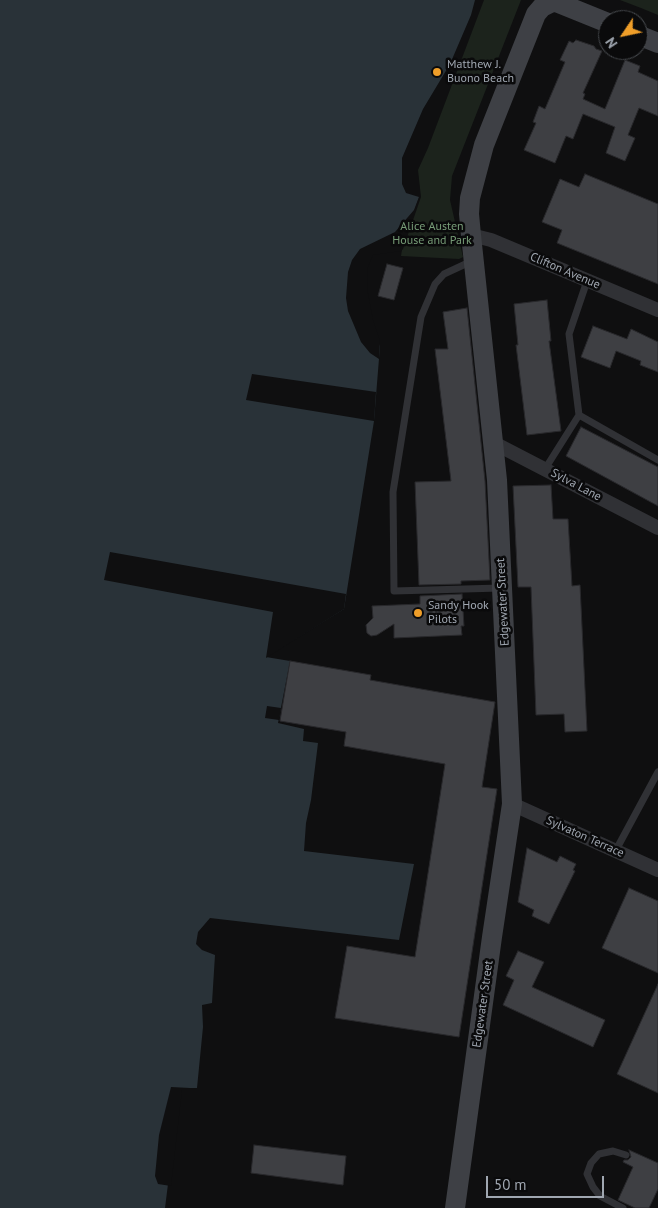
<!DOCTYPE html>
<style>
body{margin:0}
#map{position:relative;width:658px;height:1208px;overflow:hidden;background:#0f0f10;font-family:"PT Sans",sans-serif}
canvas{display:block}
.north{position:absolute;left:598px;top:10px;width:50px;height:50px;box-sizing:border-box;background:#0a0a0b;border:1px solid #46494d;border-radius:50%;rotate:236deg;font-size:14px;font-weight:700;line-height:20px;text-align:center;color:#a0a7b1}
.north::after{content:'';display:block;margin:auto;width:18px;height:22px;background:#ef9e29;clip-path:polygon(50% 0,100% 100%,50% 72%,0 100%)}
.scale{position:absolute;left:486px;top:1176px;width:118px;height:22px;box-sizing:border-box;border:2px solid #a0a7b1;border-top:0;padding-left:6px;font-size:15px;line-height:18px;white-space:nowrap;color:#a0a7b1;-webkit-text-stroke:4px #0a0a0b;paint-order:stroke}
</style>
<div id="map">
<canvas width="658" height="1208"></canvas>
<div class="north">N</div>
<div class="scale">50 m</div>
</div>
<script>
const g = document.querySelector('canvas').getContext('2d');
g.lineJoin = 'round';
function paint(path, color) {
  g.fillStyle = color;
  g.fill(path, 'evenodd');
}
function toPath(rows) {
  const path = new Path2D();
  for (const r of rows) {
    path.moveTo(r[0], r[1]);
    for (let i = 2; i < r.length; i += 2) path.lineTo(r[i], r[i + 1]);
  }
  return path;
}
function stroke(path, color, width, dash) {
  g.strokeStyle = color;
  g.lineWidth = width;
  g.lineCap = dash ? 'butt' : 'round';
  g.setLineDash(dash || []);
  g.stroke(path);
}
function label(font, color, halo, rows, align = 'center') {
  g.font = font + ' "PT Sans",sans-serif';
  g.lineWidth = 5;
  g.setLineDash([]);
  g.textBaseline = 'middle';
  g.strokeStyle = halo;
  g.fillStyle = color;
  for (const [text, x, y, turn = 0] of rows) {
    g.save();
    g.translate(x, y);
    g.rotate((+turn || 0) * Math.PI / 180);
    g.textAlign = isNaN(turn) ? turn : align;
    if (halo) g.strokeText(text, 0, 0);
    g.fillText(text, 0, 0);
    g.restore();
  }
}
paint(toPath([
 [482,0,521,0,452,176,450,200,463,257,459,259,401,256,415,169],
 [620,0,658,0,658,15,641,8]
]), '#1c231c');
paint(toPath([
 [0,0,482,0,415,169,419,197,401,248,371,253,365,267,364,288,370,321,380,346,374,421,344,609,266,657,290,661,278,723,304,729,303,741,318,743,311,800,306,823,304,851,414,864,399,940,210,918,198,932,196,944,202,950,215,955,212,1003,202,1005,203,1027,197,1088,180,1088,165,1208,0,1208]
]), '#293238');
paint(toPath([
 [475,0,484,0,428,148,418,170,421,197,403,249,401,251,373,255,368,267,367,288,373,320,380,341,379,359,370,353,361,342,348,311,346,298,348,272,352,260,360,249,395,232,414,210,419,197,406,193,402,184,402,158,423,109,450,64,471,15],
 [252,374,376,392,374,421,246,400],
 [110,552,346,594,344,609,266,658,273,612,104,580],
 [267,706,281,708,279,720,265,718],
 [171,1087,190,1088,190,1090,182,1090,171,1186,158,1184,155,1176,159,1135]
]), '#0f0f10');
const building = toPath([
 [576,40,594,46,596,49,602,51,583,93,585,94,583,99,605,109,625,60,640,66,638,72,658,81,658,116,639,108,628,135,635,138,625,161,606,153,615,127,583,114,573,139,566,136,555,163,524,150,536,123,533,122,539,106,545,109,565,62,560,60,569,41,573,43,576,40],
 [585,174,658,204,658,284,557,243,562,230,542,222,560,179,579,187,585,174],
 [387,264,403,268,394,300,378,296,387,264],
 [547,300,551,341,549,341,561,431,527,435,516,345,518,345,514,304,547,300],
 [467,308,485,481,490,580,461,581,461,584,419,585,415,482,451,481,435,349,448,349,443,312,467,308],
 [593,326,627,339,631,329,658,342,658,372,640,365,641,361,616,351,610,368,581,357,593,326],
 [581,427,658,467,658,506,566,456,581,427],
 [551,485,553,519,568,519,572,586,580,585,587,731,565,732,564,714,536,715,531,587,518,587,513,486,551,485],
 [462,594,464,626,461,626,462,635,394,638,394,624,377,635,371,636,367,633,366,625,373,618,372,606,420,604,420,596,462,594],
 [290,661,371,675,370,680,495,702,482,787,497,789,459,1037,335,1018,347,946,415,957,445,764,344,746,346,732,280,721,290,661],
 [527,848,557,862,560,856,576,864,573,870,575,871,549,924,532,916,534,910,518,902,527,848],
 [629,888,658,901,658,973,602,948,629,888],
 [518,951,544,962,532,987,605,1020,593,1047,503,1005,514,980,506,976,518,951],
 [658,984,658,1093,617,1074,658,984],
 [254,1145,346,1156,343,1185,251,1173,254,1145],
 [629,1150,658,1163,658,1189,649,1208,635,1208,618,1200,633,1167,623,1162,624,1160,628,1160,631,1157,629,1150]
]);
paint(building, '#3e3f43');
stroke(building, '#29292c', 1);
stroke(toPath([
 [472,261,444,274,435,284,421,317,393,492,394,591,500,588],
 [579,415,569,334,587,281],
 [545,469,579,415,658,460],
 [616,850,658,772],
 [623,1208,600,1196,593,1187,587,1174,591,1163,599,1154,613,1151,626,1155]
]), '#303135', 7);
stroke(toPath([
 [471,235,491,240,658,310],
 [494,443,658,528],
 [512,804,658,870]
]), '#303135', 14);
stroke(toPath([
 [638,35,658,43],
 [455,1208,492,937,512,804,497,480,471,235,469,214,470,198,484,145,536,14,542,7,550,3,556,2,608,23]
]), '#3e4045', 20);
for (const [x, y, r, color] of [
 [437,72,5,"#ef9e29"],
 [418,613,5,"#ef9e29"]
]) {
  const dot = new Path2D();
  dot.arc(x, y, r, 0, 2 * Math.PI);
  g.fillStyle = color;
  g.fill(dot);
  stroke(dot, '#0a0a0b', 2);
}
label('12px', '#a0a7b1', '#0a0a0b', [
 ["Matthew J.",447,65],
 ["Buono Beach",447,79],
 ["Sandy Hook",428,606],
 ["Pilots",428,620]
], 'left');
label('12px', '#779c77', '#0a0a0b', [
 ["Alice Austen",432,227],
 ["House and Park",432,241]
]);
label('12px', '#a0a7b1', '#0a0a0b', [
 ["Clifton Avenue",565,271,23],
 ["Sylva Lane",576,485,28],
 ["Edgewater Street",503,602,-93],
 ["Sylvaton Terrace",585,837,24],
 ["Edgewater Street",483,1004,-82]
]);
</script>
